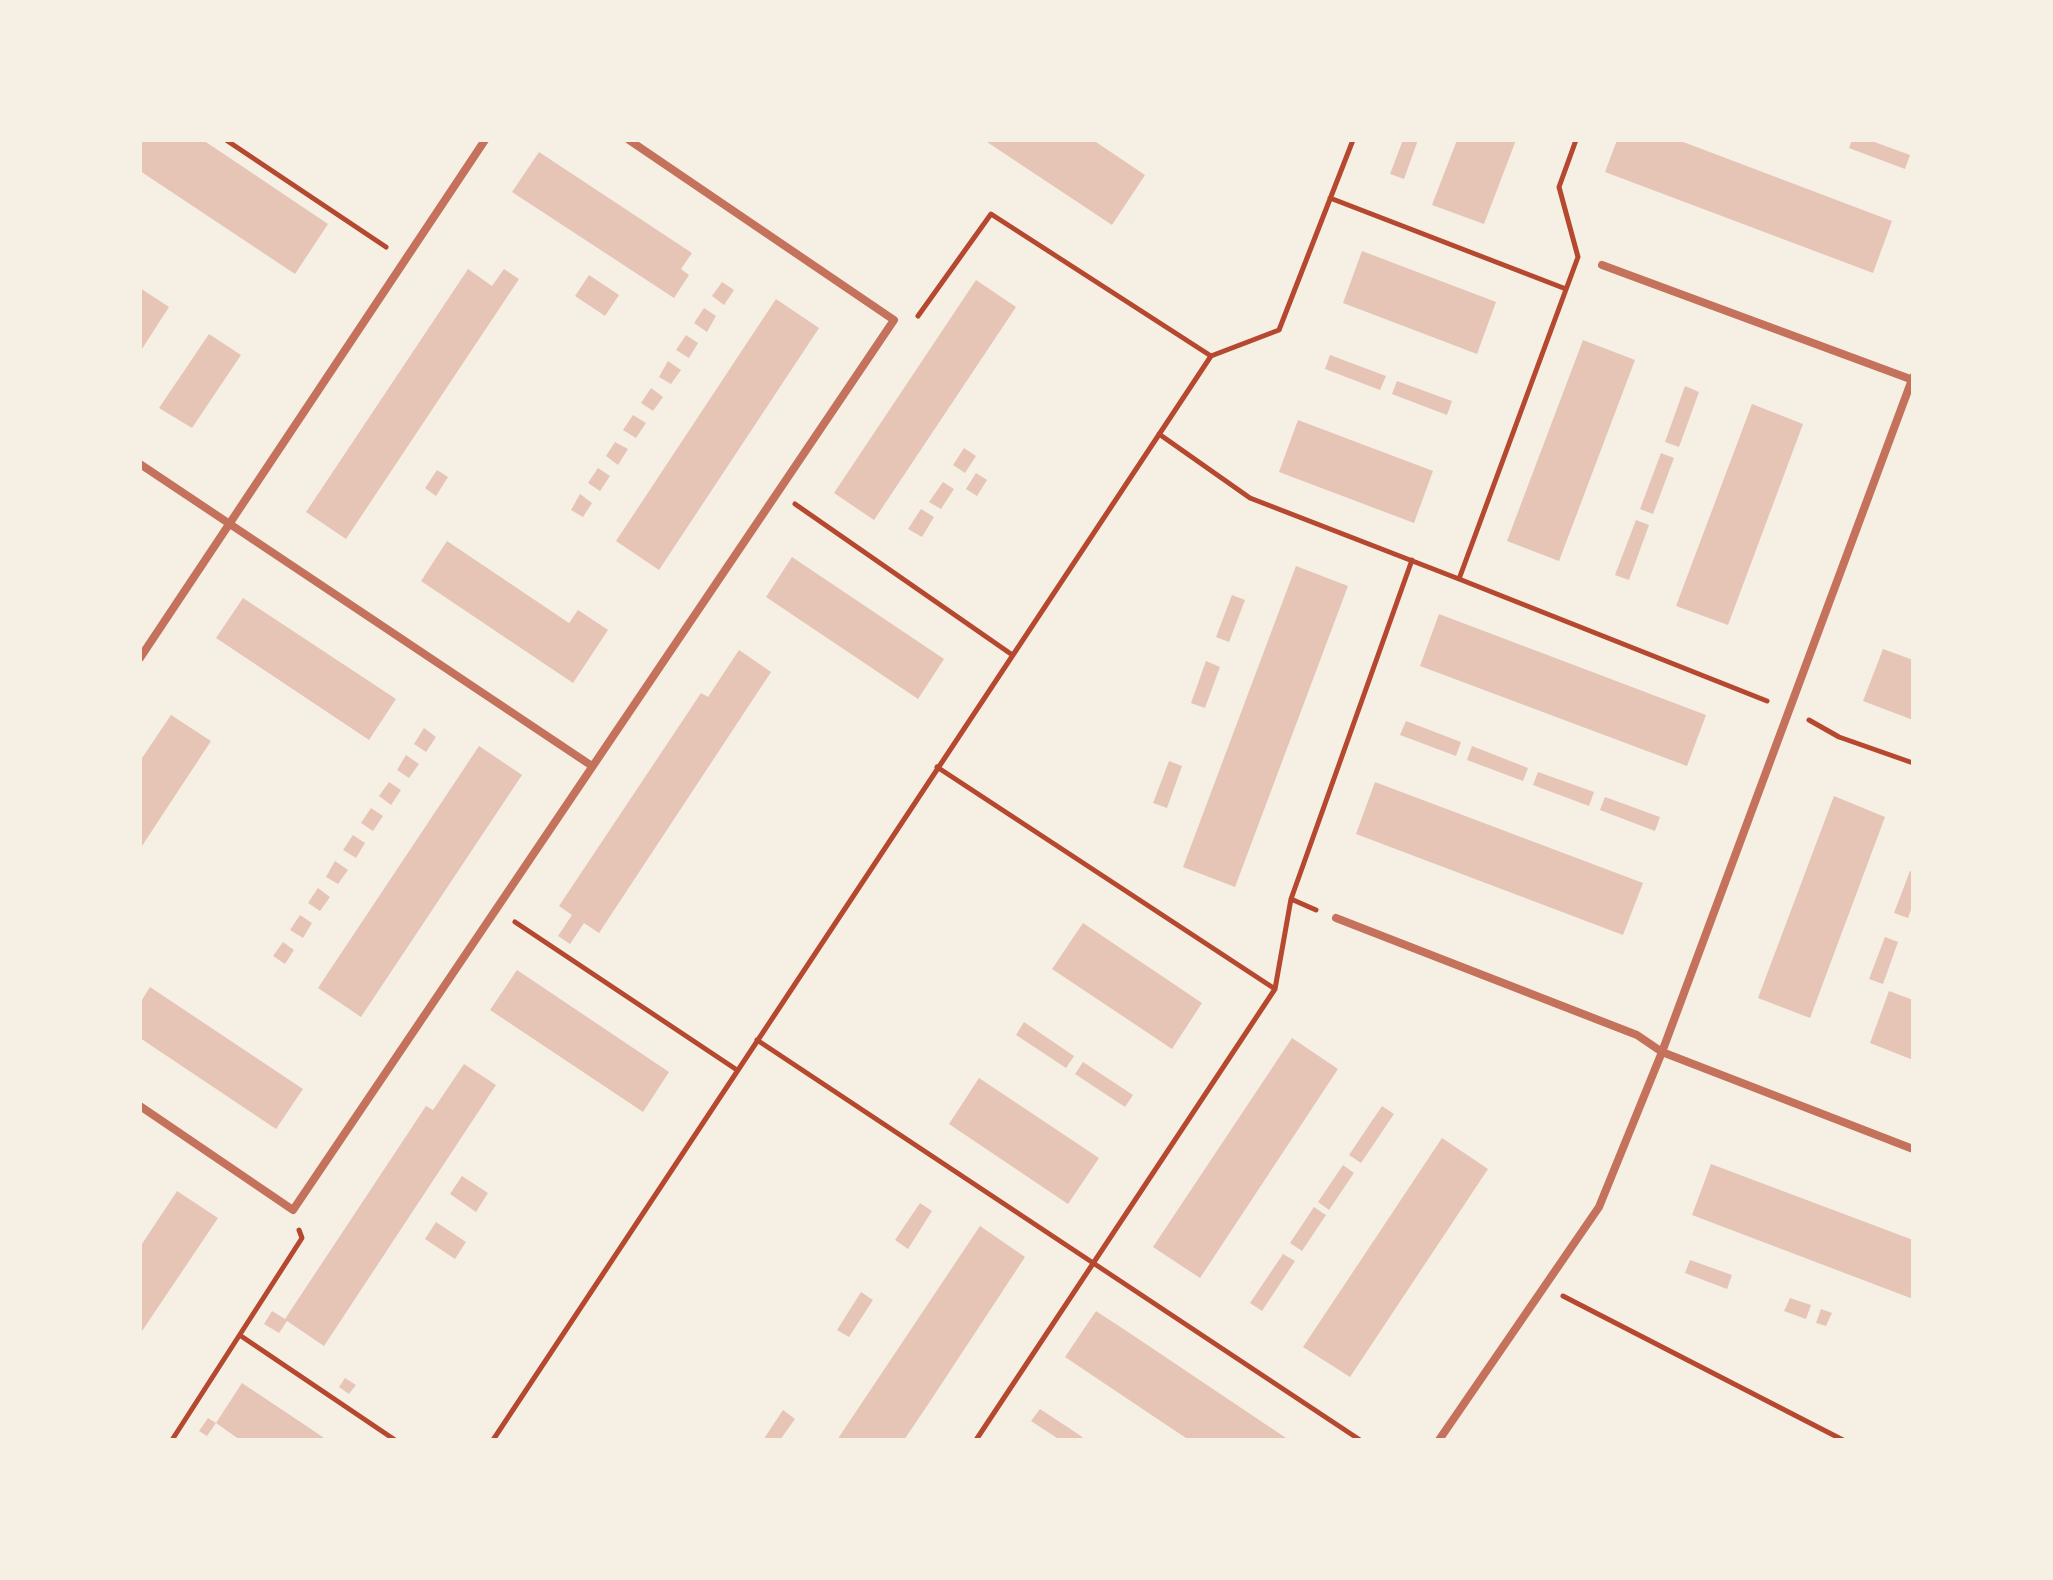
<!DOCTYPE html>
<style>
body{margin:0}
#map{position:relative;width:2053px;height:1580px;overflow:hidden;background:#f6efe4;font-family:"IBM Plex Sans",sans-serif}
canvas{display:block}
.frame{position:absolute;inset:0;border:142px solid #f6efe4;pointer-events:none}
</style>
<div id="map">
<canvas width="2053" height="1580"></canvas>
<div class="frame"></div>
</div>
<script>
const g = document.querySelector('canvas').getContext('2d');
g.lineJoin = 'round';
function paint(path, color) {
  g.fillStyle = color;
  g.fill(path, 'evenodd');
}
function toPath(rows) {
  const path = new Path2D();
  for (const r of rows) {
    path.moveTo(r[0], r[1]);
    for (let i = 2; i < r.length; i += 2) path.lineTo(r[i], r[i + 1]);
  }
  return path;
}
function stroke(path, color, width, dash) {
  g.strokeStyle = color;
  g.lineWidth = width;
  g.lineCap = dash ? 'butt' : 'round';
  g.setLineDash(dash || []);
  g.stroke(path);
}
paint(toPath([
 [140,140,203,140,328,224,295,274,140,171],
 [984,140,1093,140,1145,175,1112,225],
 [1403,140,1418,140,1404,179,1390,174],
 [1457,140,1516,140,1484,224,1432,205],
 [1617,140,1678,140,1892,221,1873,273,1605,172],
 [1852,140,1869,140,1910,155,1905,169,1849,148],
 [539,152,692,253,681,269,689,275,674,298,512,192],
 [1362,251,1496,302,1477,354,1343,303],
 [468,269,492,286,504,269,519,279,346,539,306,512],
 [589,275,619,295,605,316,575,296],
 [976,280,1016,307,874,520,834,493],
 [722,282,734,290,724,305,712,296],
 [140,288,169,307,140,352],
 [776,299,819,328,659,570,616,541],
 [704,308,716,316,707,332,694,323],
 [209,334,241,355,192,428,159,408],
 [686,335,698,343,689,358,676,350],
 [1583,340,1635,360,1559,561,1507,541],
 [1330,355,1386,376,1380,390,1325,369],
 [668,361,681,370,671,384,659,377],
 [1397,381,1452,401,1447,415,1392,394],
 [1685,386,1699,392,1679,447,1665,442],
 [651,388,663,397,653,411,641,403],
 [1752,404,1803,424,1728,625,1676,606],
 [633,415,646,423,636,438,623,430],
 [1298,420,1433,471,1414,523,1279,472],
 [615,442,628,449,618,465,606,456],
 [964,448,976,456,965,473,953,465],
 [1661,453,1674,458,1653,514,1640,509],
 [598,468,610,476,600,491,588,483],
 [437,470,448,477,436,496,425,488],
 [976,473,987,480,977,496,966,489],
 [943,482,954,489,941,509,929,502],
 [580,494,592,503,583,517,571,510],
 [921,509,934,517,922,537,908,529],
 [1636,520,1649,525,1629,580,1615,575],
 [447,541,569,623,578,610,608,630,573,683,421,581],
 [792,557,944,659,918,699,766,597],
 [1296,566,1348,586,1235,887,1183,867],
 [1232,595,1245,600,1229,642,1216,637],
 [243,598,396,699,369,740,216,638],
 [1439,614,1706,715,1687,766,1420,666],
 [1883,649,1913,660,1913,720,1863,701],
 [739,650,771,672,599,933,584,923,570,944,558,936,572,915,559,906,701,693,708,697],
 [1206,661,1220,667,1205,708,1191,703],
 [171,715,211,741,140,849,140,761],
 [1406,721,1461,742,1456,756,1400,735],
 [424,728,436,737,426,752,414,744],
 [479,746,522,775,361,1017,318,988],
 [1472,746,1528,768,1523,781,1467,760],
 [406,755,419,764,409,778,397,770],
 [1169,761,1182,766,1167,808,1153,803],
 [1538,772,1594,792,1589,806,1533,785],
 [389,782,401,790,391,805,379,796],
 [1375,782,1643,883,1623,935,1356,834],
 [1834,796,1885,817,1810,1018,1758,998],
 [1605,797,1660,817,1655,831,1600,810],
 [371,808,383,816,373,831,361,823],
 [353,835,365,843,356,858,343,850],
 [335,861,348,870,338,884,326,877],
 [1910,871,1913,872,1913,904,1908,918,1894,913],
 [318,888,330,897,320,911,308,903],
 [300,915,312,923,303,938,290,930],
 [1083,923,1202,1003,1172,1049,1052,969],
 [1885,937,1898,942,1883,984,1869,979],
 [283,942,294,950,285,964,273,956],
 [517,970,669,1072,643,1112,490,1010],
 [150,987,303,1089,276,1129,140,1038,140,1003],
 [1889,991,1913,1000,1913,1060,1870,1043],
 [1024,1022,1074,1056,1066,1068,1016,1035],
 [1292,1038,1338,1069,1200,1278,1153,1247],
 [1083,1062,1133,1095,1125,1107,1075,1074],
 [464,1064,496,1085,324,1346,287,1321,279,1333,264,1324,272,1311,285,1319,426,1106,433,1110],
 [979,1078,1099,1158,1068,1204,949,1124],
 [1382,1106,1394,1114,1361,1163,1349,1155],
 [1442,1138,1488,1169,1350,1377,1303,1347],
 [1711,1164,1913,1240,1913,1299,1692,1215],
 [1343,1165,1354,1173,1329,1210,1318,1202],
 [462,1176,488,1193,476,1212,450,1194],
 [177,1191,218,1218,140,1334,140,1247],
 [920,1203,932,1211,908,1249,895,1240],
 [1314,1207,1326,1215,1302,1251,1290,1243],
 [436,1222,466,1242,455,1259,425,1239],
 [980,1226,1025,1257,927,1406,904,1440,837,1440],
 [1283,1254,1295,1261,1262,1311,1250,1303],
 [1690,1260,1732,1275,1727,1289,1685,1273],
 [861,1292,873,1300,849,1337,837,1330],
 [1790,1298,1811,1305,1806,1319,1784,1311],
 [1821,1309,1832,1313,1826,1326,1816,1323],
 [1096,1311,1128,1332,1289,1440,1189,1440,1156,1418,1065,1357],
 [345,1378,356,1385,349,1394,339,1387],
 [242,1383,305,1425,327,1440,240,1440,216,1423],
 [1040,1409,1078,1434,1086,1440,1060,1440,1031,1421],
 [783,1410,795,1419,780,1440,763,1440],
 [208,1418,216,1423,207,1436,199,1431]
]), '#e6c5b7');
stroke(toPath([
 [226,140,386,247],
 [1330,198,1566,289],
 [918,316,991,214,1211,356],
 [1159,434,1250,498,1459,579,1578,257,1559,187,1576,140],
 [795,504,1011,654],
 [1459,579,1767,701],
 [1809,720,1839,737,1913,763],
 [937,767,1275,989],
 [1291,899,1316,910],
 [515,922,737,1070],
 [757,1040,1360,1440],
 [1563,1296,1843,1440],
 [241,1336,395,1440],
 [172,1440,302,1238,299,1230],
 [493,1440,1211,356,1279,330,1353,140],
 [976,1440,1275,989,1291,899,1412,560]
]), '#b5482f', 5);
stroke(toPath([
 [1602,265,1913,380],
 [140,464,592,766],
 [140,658,485,140],
 [1336,918,1637,1035,1662,1052,1913,1149],
 [140,1106,293,1210,894,320,629,140],
 [1439,1440,1599,1207,1662,1052,1913,377]
]), '#c5725c', 8);
</script>
